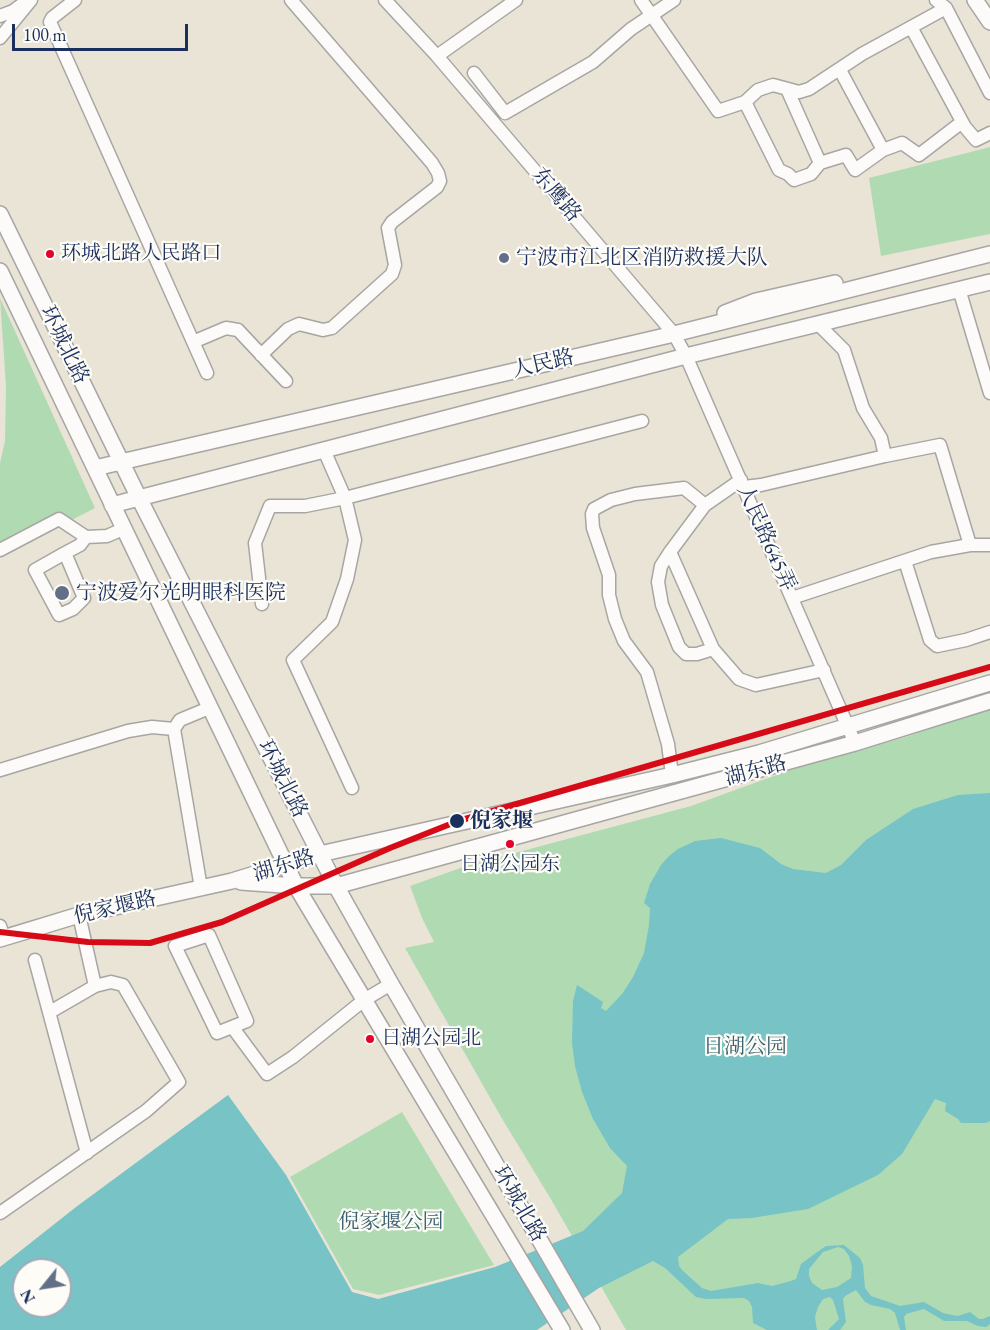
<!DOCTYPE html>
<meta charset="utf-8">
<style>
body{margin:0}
#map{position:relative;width:990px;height:1330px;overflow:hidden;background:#eae4d6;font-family:"EB Garamond",serif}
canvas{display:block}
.north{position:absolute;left:12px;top:1258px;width:60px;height:60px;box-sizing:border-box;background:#fdfcf7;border:2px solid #a3aaba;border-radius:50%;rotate:240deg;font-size:16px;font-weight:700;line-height:24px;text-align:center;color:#1b2f5e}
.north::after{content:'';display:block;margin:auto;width:21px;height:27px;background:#636e88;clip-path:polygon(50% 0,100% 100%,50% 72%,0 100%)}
.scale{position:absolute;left:12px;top:24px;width:176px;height:27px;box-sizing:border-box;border:3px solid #1b2f5e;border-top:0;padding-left:8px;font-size:18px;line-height:21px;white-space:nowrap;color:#1b2f5e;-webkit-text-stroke:4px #fdfcf7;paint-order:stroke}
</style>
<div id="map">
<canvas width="990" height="1330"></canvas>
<div class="north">N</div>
<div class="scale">100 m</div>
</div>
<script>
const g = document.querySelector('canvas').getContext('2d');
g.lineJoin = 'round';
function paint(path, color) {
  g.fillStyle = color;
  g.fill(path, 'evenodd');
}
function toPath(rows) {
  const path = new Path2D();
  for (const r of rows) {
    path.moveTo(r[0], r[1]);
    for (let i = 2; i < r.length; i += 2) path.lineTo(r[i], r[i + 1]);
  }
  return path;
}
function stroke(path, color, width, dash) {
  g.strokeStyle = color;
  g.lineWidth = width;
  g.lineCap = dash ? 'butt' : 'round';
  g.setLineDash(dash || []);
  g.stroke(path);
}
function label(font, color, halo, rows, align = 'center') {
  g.font = font + ' "EB Garamond","Noto Serif SC",serif';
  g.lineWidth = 4.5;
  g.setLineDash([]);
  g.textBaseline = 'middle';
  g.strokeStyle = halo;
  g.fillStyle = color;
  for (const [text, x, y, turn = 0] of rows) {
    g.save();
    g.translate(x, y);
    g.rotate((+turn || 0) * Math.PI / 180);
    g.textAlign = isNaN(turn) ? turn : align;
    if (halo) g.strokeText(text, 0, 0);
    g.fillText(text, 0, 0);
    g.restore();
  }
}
paint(toPath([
 [990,147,990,234,881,256,869,178],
 [0,298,95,508,0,557,0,463,5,441,6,386],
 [990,707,990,1330,626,1330,549,1196,501,1117,405,948,434,942,422,918,410,886,466,866,691,806,793,769,909,736],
 [402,1112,494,1265,379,1295,353,1289,290,1177]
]), '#b0dbb2');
paint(toPath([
 [990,793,990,1121,986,1123,961,1123,958,1119,945,1111,946,1103,935,1099,902,1154,878,1175,808,1209,752,1218,728,1219,678,1257,679,1266,683,1271,702,1288,711,1291,758,1283,772,1286,791,1281,796,1279,801,1264,813,1255,826,1246,844,1245,860,1258,863,1265,865,1288,871,1296,900,1306,924,1302,943,1313,952,1315,958,1316,970,1312,979,1319,983,1319,990,1316,990,1324,986,1327,978,1326,967,1321,944,1321,924,1309,906,1314,904,1317,906,1330,900,1330,895,1313,890,1309,871,1305,865,1302,856,1290,845,1296,843,1299,846,1322,840,1330,828,1330,839,1319,833,1300,830,1297,823,1299,818,1307,815,1317,817,1330,767,1330,753,1323,752,1307,749,1301,744,1298,706,1299,696,1297,665,1268,653,1261,599,1288,537,1330,0,1330,0,1267,76,1207,228,1095,286,1175,352,1292,378,1299,495,1267,583,1231,622,1193,627,1166,610,1148,593,1119,582,1092,575,1066,572,1043,573,1001,577,985,603,1002,601,1008,606,1011,622,994,633,977,644,953,649,925,650,908,644,903,650,884,661,865,669,856,678,849,695,841,721,838,760,848,781,864,793,869,826,873,841,865,866,840,913,809,958,795],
 [838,1247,844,1249,849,1256,852,1266,851,1278,837,1287,822,1290,812,1283,809,1276,809,1269,823,1252],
 [24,1270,60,1270,60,1306,24,1306]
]), '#77c3c6');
const minor = toPath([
 [75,0,52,18,50,22,207,373],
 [385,0,437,56,674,334,686,356,855,743],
 [641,0,718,111,745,102,758,90,773,85,799,92,809,89,862,54,946,8],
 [936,0,946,8,990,93],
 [0,16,13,11,24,3],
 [911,27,965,127,976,140,990,133],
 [0,38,31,0],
 [437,56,516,0],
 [840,70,883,150],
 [474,73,505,113,593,62,631,29,674,0],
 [787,89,820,163],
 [745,102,779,170,788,174,794,180,811,174,820,163,846,155,855,170,883,150,902,143,919,155,962,122],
 [959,289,990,393],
 [818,324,844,350,863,408,881,438,885,456,940,445,970,545],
 [193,342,226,328,238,330,286,381],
 [261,355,288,329,299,324,323,330,332,328,392,274,395,265,388,228,392,222,437,187,440,181,438,173,432,163,291,0],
 [324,450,345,498,355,540,347,579,332,622,293,660,352,788],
 [744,487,761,485,885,456],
 [0,550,59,519,86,537,107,536,123,529],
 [670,552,713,649,697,654,686,654,679,647,662,605,658,582,661,566,670,552,705,505],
 [65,553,84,598,73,609,59,615,35,570,65,553,80,545,86,537],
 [905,561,930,640,937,646,966,640,990,632],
 [792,598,931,552,970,545,990,545],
 [262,604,255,543,270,506,305,506,345,498,642,421],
 [713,649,739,679,756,685,824,670],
 [0,770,128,731,152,727,174,729],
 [672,775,668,744,647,672,624,641,615,619,609,595,609,575,593,528,592,514,594,509,611,500,635,494,684,488,705,505,741,480],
 [201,888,174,729,180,720,209,708],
 [0,926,4,938],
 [209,935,247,1021,217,1033,175,946,209,935],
 [35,960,87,1153],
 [50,1012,95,986],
 [233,1028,267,1074,293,1057,364,1000,391,984],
 [0,1213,146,1111,179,1082,123,985,111,982,95,986,79,915]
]);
const major = toPath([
 [975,0,990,22],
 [0,214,139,498,336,886,391,984,592,1330],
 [0,271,296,886,562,1330],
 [725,313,756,301,835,283],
 [95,468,674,334,990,254],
 [112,505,686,356,990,282],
 [241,882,296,886,336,886,855,743,990,701],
 [0,939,79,915,232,881,320,854,672,775,759,753,990,683]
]);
stroke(minor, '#a7a6a4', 15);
stroke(major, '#a7a6a4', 18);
stroke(minor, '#fcfbf9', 12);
stroke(major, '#fcfbf9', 15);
stroke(toPath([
 [0,932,88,942,150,943,222,922,390,848,458,821,990,667]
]), '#d60b17', 6);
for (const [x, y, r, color] of [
 [50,254,5,"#e4002b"],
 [504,258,6,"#636e88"],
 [62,593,8,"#636e88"],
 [457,821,8,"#1b2f5e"],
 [510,844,5,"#e4002b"],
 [370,1039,5,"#e4002b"]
]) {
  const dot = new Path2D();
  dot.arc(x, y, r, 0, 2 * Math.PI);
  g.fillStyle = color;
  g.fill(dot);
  stroke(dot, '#fdfcf7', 2);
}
label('20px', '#1b2f5e', '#fdfcf7', [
 ["环城北路人民路口",61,254],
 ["日湖公园东",510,865,"center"],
 ["日湖公园北",381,1039]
], 'left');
label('21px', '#1b2f5e', '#fdfcf7', [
 ["东鹰路",556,195,50],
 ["环城北路",64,345,64],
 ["人民路",543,364,-13],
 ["人民路645弄",766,538,66],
 ["湖东路",756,771,-15],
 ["环城北路",282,779,63],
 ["湖东路",284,866,-17],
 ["倪家堰路",115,908,-13],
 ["环城北路",519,1204,60]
]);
label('21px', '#1b2f5e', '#fdfcf7', [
 ["宁波市江北区消防救援大队",516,258],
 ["宁波爱尔光明眼科医院",76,593]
], 'left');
label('bold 21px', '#1b2f5e', '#fdfcf7', [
 ["倪家堰",470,821]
], 'left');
label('21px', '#39606e', '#fdfcf7', [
 ["日湖公园",745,1047],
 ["倪家堰公园",391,1222]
]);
</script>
